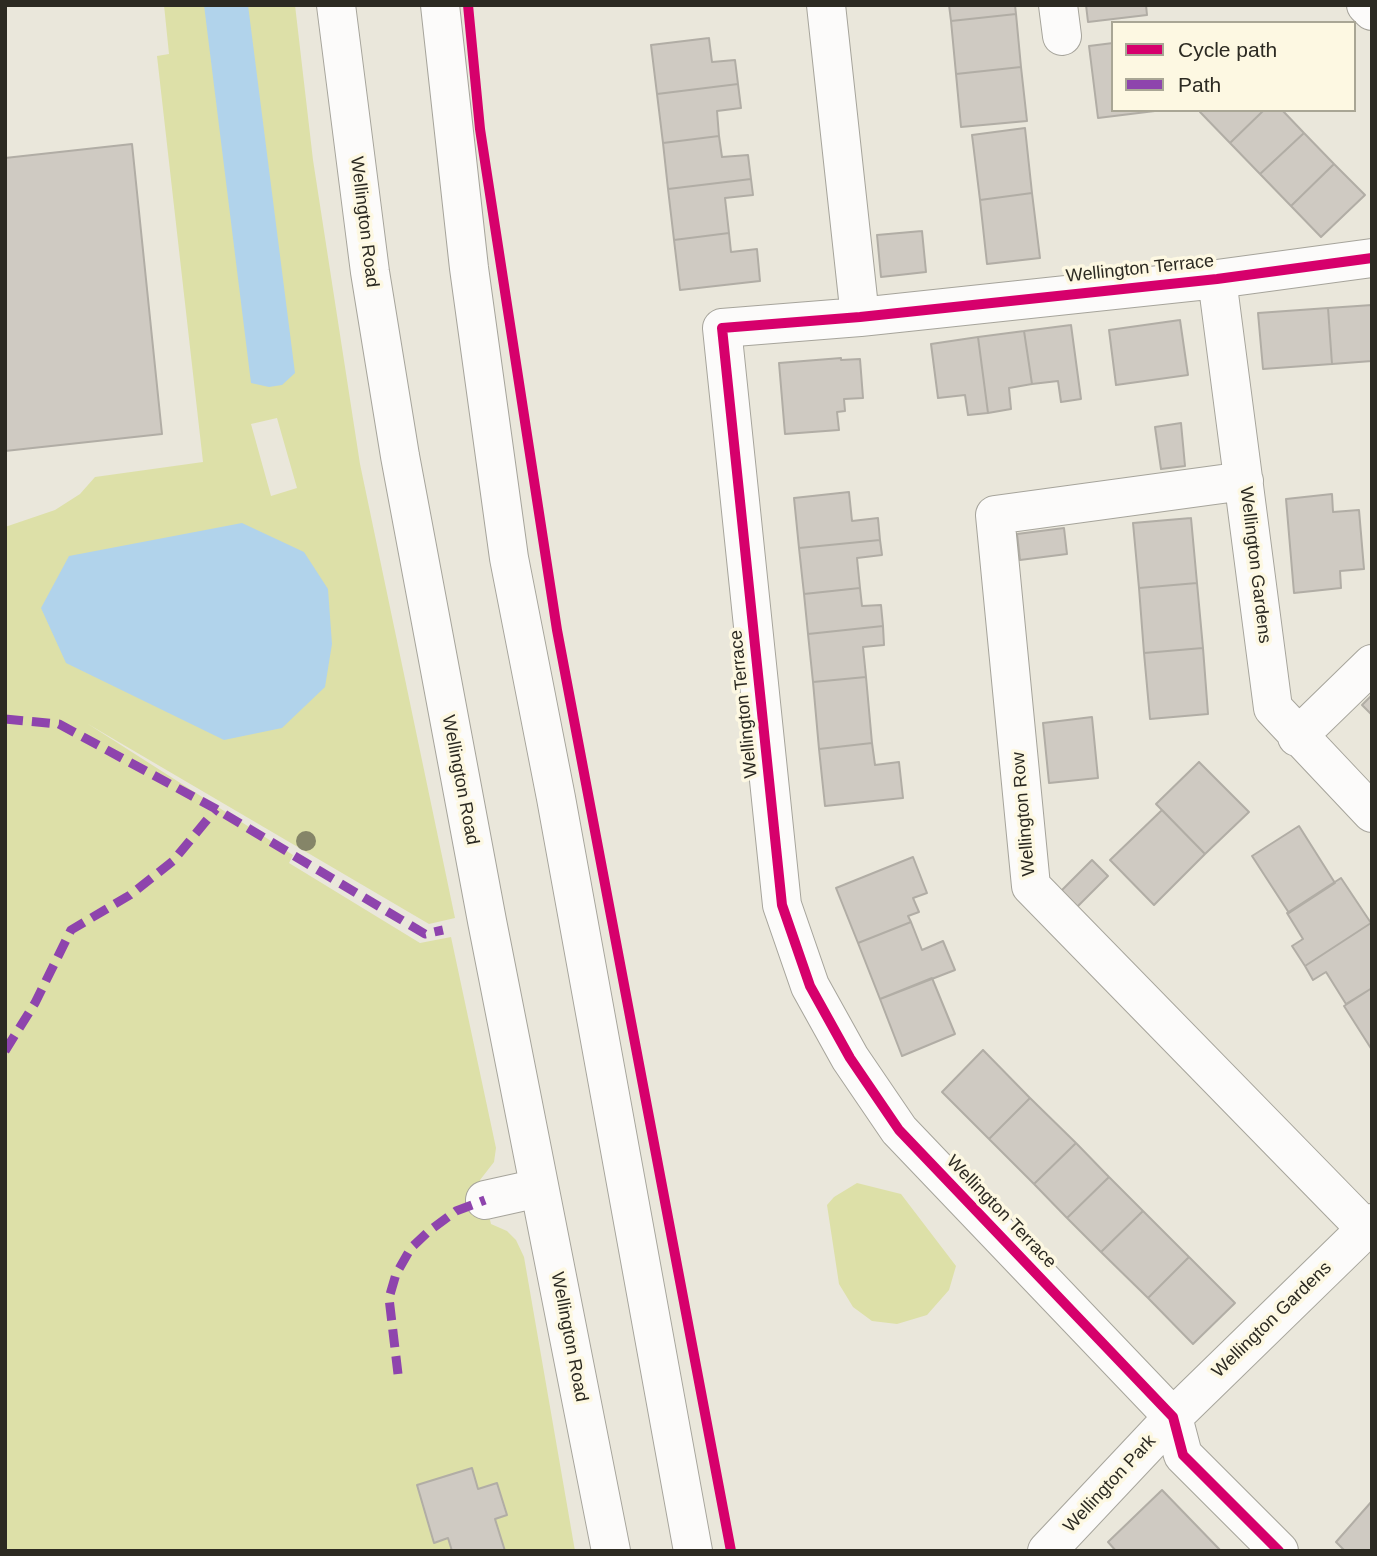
<!DOCTYPE html>
<style>
body{margin:0}
#map{position:relative;width:1377px;height:1556px;overflow:hidden;background:#eae7db;font-family:Helvetica,sans-serif}
canvas{display:block}
.frame{position:absolute;inset:0;border:7px solid #2c2a22;pointer-events:none}
.legend{position:absolute;left:1111px;top:21px;width:245px;height:91px;box-sizing:border-box;background:#fdf8e2;border:2px solid #a9a695;margin:0;padding:9px 12px;list-style:none;font-size:21px;color:#2c2a22}
.legend li{display:flex;align-items:center;gap:14px;height:35px}
.legend b{width:35px;border:2px solid #a9a695}
</style>
<div id="map">
<canvas width="1377" height="1556"></canvas>
<div class="frame"></div>
<ul class="legend">
<li><b style="height:9px;background:#d6006c"></b>Cycle path</li>
<li><b style="height:9px;background:#8e44ad"></b>Path</li>
</ul>
</div>
<script>
const g = document.querySelector('canvas').getContext('2d');
g.lineJoin = 'round';
function paint(path, color) {
  g.fillStyle = color;
  g.fill(path, 'evenodd');
}
function toPath(rows) {
  const path = new Path2D();
  for (const r of rows) {
    path.moveTo(r[0], r[1]);
    for (let i = 2; i < r.length; i += 2) path.lineTo(r[i], r[i + 1]);
  }
  return path;
}
function stroke(path, color, width, dash) {
  g.strokeStyle = color;
  g.lineWidth = width;
  g.lineCap = dash ? 'butt' : 'round';
  g.setLineDash(dash || []);
  g.stroke(path);
}
function label(font, color, halo, rows, align = 'center') {
  g.font = font + ' Helvetica,sans-serif';
  g.lineWidth = 7;
  g.setLineDash([]);
  g.textBaseline = 'middle';
  g.strokeStyle = halo;
  g.fillStyle = color;
  for (const [text, x, y, turn = 0] of rows) {
    g.save();
    g.translate(x, y);
    g.rotate((+turn || 0) * Math.PI / 180);
    g.textAlign = isNaN(turn) ? turn : align;
    if (halo) g.strokeText(text, 0, 0);
    g.fillText(text, 0, 0);
    g.restore();
  }
}
paint(toPath([
 [164,5,295,5,313,160,360,464,455,918,429,924,88,724,293,855,289,863,420,943,451,937,496,1148,494,1162,480,1180,491,1224,507,1231,516,1240,524,1257,575,1551,5,1551,5,527,55,510,80,494,95,477,203,462,157,56,169,54],
 [277,418,297,488,271,496,251,424],
 [857,1183,901,1194,956,1266,949,1290,927,1315,897,1324,872,1321,853,1307,839,1284,827,1205,834,1197]
]), '#dde0a8');
paint(toPath([
 [204,5,248,5,295,373,282,385,269,387,251,383],
 [242,523,304,552,328,589,332,644,325,687,282,728,224,740,66,663,41,608,69,556]
]), '#b1d3eb');
const building = toPath([
 [949,5,1015,5,1016,14,951,21,949,5],
 [1086,5,1146,5,1147,15,1088,22,1086,5],
 [1016,14,1021,67,956,74,951,21,1016,14],
 [709,38,712,62,735,60,738,84,657,94,651,45,709,38],
 [1113,43,1113,110,1163,110,1098,118,1089,46,1113,43],
 [1021,67,1027,121,961,127,956,74,1021,67],
 [738,84,741,108,717,111,719,136,663,143,657,94,738,84],
 [1202,110,1264,110,1230,143,1200,112,1202,110],
 [1264,110,1282,110,1304,133,1260,174,1230,143,1264,110],
 [1025,128,1032,193,980,200,972,135,1025,128],
 [1304,133,1334,164,1291,206,1260,174,1304,133],
 [719,136,722,157,748,155,751,179,668,189,663,143,719,136],
 [132,144,162,434,5,451,5,158,132,144],
 [1334,164,1365,195,1321,237,1291,206,1334,164],
 [751,179,753,195,725,198,729,233,674,240,668,189,751,179],
 [1032,193,1040,258,987,264,980,200,1032,193],
 [922,231,926,272,881,277,877,235,922,231],
 [729,233,731,252,757,249,760,281,680,290,674,240,729,233],
 [1372,305,1372,361,1332,364,1328,308,1372,305],
 [1328,308,1332,364,1263,369,1258,313,1328,308],
 [1180,320,1188,375,1116,385,1109,330,1180,320],
 [1071,325,1081,399,1061,402,1058,381,1032,384,1024,331,1071,325],
 [1024,331,1032,384,1009,388,1011,409,988,413,978,337,1024,331],
 [978,337,988,413,968,415,965,395,938,398,931,344,978,337],
 [841,358,841,360,860,359,863,398,844,399,845,411,837,412,839,430,785,434,779,363,841,358],
 [1181,423,1185,466,1161,469,1155,427,1181,423],
 [849,492,852,521,878,518,880,540,799,548,794,498,849,492],
 [1332,494,1333,512,1359,510,1364,569,1340,571,1341,588,1294,593,1286,499,1332,494],
 [1191,518,1197,583,1139,588,1133,523,1191,518],
 [1064,528,1067,554,1020,560,1017,534,1064,528],
 [880,540,882,555,857,558,860,588,804,594,799,548,880,540],
 [1197,583,1203,648,1144,653,1139,588,1197,583],
 [860,588,862,606,881,605,883,626,808,634,804,594,860,588],
 [883,626,884,645,863,647,866,677,813,682,808,634,883,626],
 [1203,648,1208,714,1150,719,1144,653,1203,648],
 [866,677,872,743,819,749,813,682,866,677],
 [1372,695,1372,715,1362,705,1372,695],
 [1092,717,1098,778,1049,783,1043,723,1092,717],
 [872,743,875,765,899,762,903,798,825,806,819,749,872,743],
 [1199,762,1249,812,1205,854,1156,804,1199,762],
 [1162,810,1205,854,1154,905,1110,860,1162,810],
 [1299,826,1335,883,1289,913,1252,856,1299,826],
 [913,857,927,893,913,898,919,912,908,916,911,922,858,943,836,888,913,857],
 [1092,860,1108,876,1077,907,1061,891,1092,860],
 [1341,878,1371,923,1305,966,1292,946,1303,939,1287,913,1341,878],
 [911,922,922,950,943,941,955,970,880,999,858,943,911,922],
 [1371,923,1372,988,1346,1004,1326,972,1313,980,1305,966,1371,923],
 [932,978,955,1034,902,1056,880,999,932,978],
 [1372,988,1372,1050,1344,1006,1372,988],
 [983,1050,1030,1098,989,1139,942,1092,983,1050],
 [1030,1098,1076,1143,1034,1184,989,1139,1030,1098],
 [1076,1143,1109,1177,1067,1218,1034,1184,1076,1143],
 [1109,1177,1143,1211,1101,1252,1067,1218,1109,1177],
 [1143,1211,1189,1257,1148,1298,1101,1252,1143,1211],
 [1189,1257,1235,1303,1193,1344,1148,1298,1189,1257],
 [472,1468,478,1489,497,1483,507,1515,495,1519,505,1551,452,1551,448,1538,434,1543,417,1485,472,1468],
 [1162,1490,1221,1551,1116,1551,1108,1542,1162,1490],
 [1372,1501,1372,1551,1345,1551,1336,1542,1372,1501]
]);
paint(building, '#cfcac2');
stroke(building, '#b1ada5', 2);
const minor = toPath([
 [826,5,860,317],
 [1058,5,1062,36],
 [1366,5,1372,11],
 [1217,279,1273,708,1372,813],
 [1244,481,995,515,1031,886,1366,1229],
 [1297,737,1372,664],
 [485,1200,539,1188],
 [1047,1551,1173,1417,1372,1223],
 [1279,1551,1183,1455,1173,1417,899,1130,850,1058,810,986,782,905,722,328,860,317,1217,279,1372,258]
]);
const major = toPath([
 [336,5,370,272,400,456,487,921,611,1551],
 [440,5,469,268,509,558,556,798,693,1551]
]);
stroke(minor, '#a6a49b', 40);
stroke(major, '#a6a49b', 40);
stroke(minor, '#fcfbfa', 38);
stroke(major, '#fcfbfa', 38);
stroke(toPath([
 [5,719,59,724,216,809,425,934,443,930],
 [5,1051,35,1003,71,930,130,895,173,861,216,809],
 [398,1374,389,1298,396,1274,411,1248,429,1231,456,1211,485,1200]
]), '#8e44ad', 9, [18, 9]);
stroke(toPath([
 [468,5,480,129,557,630,731,1551],
 [1279,1551,1183,1455,1173,1417,899,1130,850,1058,810,986,782,905,722,328,860,317,1217,279,1372,258]
]), '#d6006c', 10);
g.fillStyle = '#858568';
for (const [x, y] of [
 [306,841]
]) {
  g.beginPath();
  g.arc(x, y, 10, 0, 2 * Math.PI);
  g.fill();
}
label('18px', '#2c2a22', '#fdf8e2', [
 ["Wellington Road",364,222,83],
 ["Wellington Terrace",1140,269,-6],
 ["Wellington Gardens",1255,565,83],
 ["Wellington Terrace",744,704,-96],
 ["Wellington Road",460,780,79],
 ["Wellington Row",1024,814,-95],
 ["Wellington Terrace",1001,1212,46],
 ["Wellington Gardens",1272,1320,-44],
 ["Wellington Road",569,1337,79],
 ["Wellington Park",1110,1484,-47]
]);
</script>
